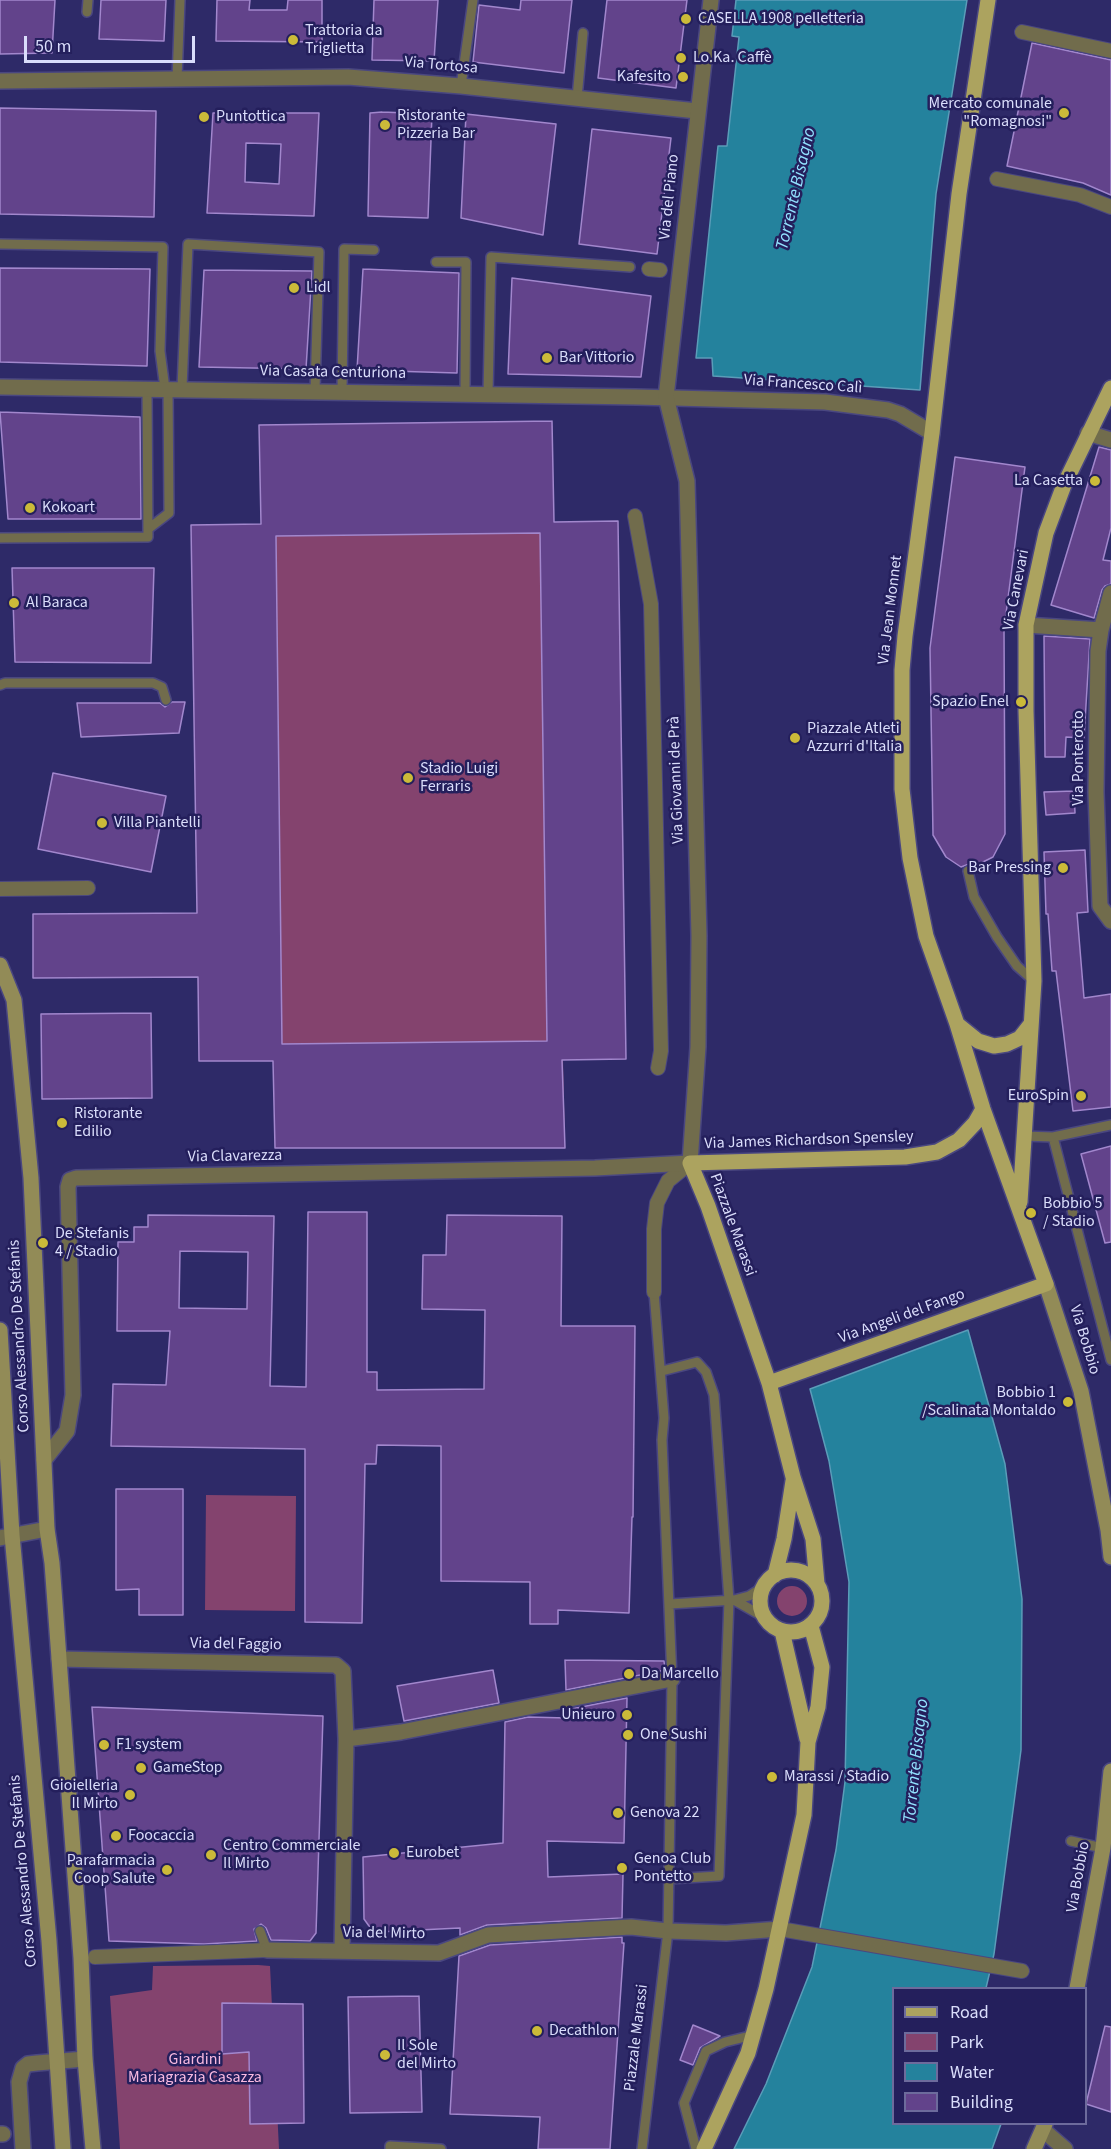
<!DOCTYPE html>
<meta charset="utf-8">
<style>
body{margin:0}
#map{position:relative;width:1111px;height:2149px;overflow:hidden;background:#2e2a68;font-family:"Source Sans 3",sans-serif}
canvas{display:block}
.legend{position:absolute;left:892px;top:1987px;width:195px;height:138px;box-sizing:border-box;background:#241f5c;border:2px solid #6d6b9c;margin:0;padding:8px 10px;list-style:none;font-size:18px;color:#daddfb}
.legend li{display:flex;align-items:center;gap:12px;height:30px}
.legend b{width:30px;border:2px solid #6d6b9c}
.scale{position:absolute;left:24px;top:36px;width:171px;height:27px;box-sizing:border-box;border:3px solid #daddfb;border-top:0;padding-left:8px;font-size:18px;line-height:21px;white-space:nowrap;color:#daddfb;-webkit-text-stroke:4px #241f5c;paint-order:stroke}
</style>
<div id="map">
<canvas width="1111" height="2149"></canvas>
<ul class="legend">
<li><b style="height:8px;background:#aca35f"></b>Road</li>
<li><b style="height:16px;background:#84436e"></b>Park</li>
<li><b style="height:16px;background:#24829d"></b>Water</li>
<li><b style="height:16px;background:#62438b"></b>Building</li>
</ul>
<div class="scale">50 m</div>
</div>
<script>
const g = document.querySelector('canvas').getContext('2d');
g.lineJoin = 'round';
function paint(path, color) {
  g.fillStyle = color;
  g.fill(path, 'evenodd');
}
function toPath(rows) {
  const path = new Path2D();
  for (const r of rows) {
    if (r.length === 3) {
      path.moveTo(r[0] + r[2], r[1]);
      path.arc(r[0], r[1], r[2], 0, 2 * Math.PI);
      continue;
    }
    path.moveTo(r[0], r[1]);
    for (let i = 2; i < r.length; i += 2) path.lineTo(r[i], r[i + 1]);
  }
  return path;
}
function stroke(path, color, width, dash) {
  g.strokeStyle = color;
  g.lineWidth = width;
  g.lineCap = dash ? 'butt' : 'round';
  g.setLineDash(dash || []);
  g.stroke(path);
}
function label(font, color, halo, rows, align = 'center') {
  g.font = font + ' "Source Sans 3",sans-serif';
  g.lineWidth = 5;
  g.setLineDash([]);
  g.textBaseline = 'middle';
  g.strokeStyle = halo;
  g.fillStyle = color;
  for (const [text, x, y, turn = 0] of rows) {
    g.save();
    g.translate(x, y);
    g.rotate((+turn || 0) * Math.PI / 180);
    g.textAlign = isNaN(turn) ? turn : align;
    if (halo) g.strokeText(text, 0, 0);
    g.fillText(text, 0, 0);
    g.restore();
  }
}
paint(toPath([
 [547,421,554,522,618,521,626,1059,563,1060,565,1148,273,1061,199,1061,191,525,261,524,259,425],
 [206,1495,296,1496,295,1611,205,1610],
 [792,1601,15],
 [258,1965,270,1966,279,2149,120,2149,110,1996,152,1990,153,1966]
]), '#84436e');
const water = toPath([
 [736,0,967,0,936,194,920,390,713,376,712,358,696,358,718,146,727,146,739,37,732,36,736,0],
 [968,1330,1005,1464,1022,1599,1021,1750,994,1954,986,1988,894,1988,894,2124,1001,2124,992,2149,734,2149,766,2084,812,1967,836,1850,845,1782,849,1582,829,1461,810,1389,968,1330]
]);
paint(water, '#24829d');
stroke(water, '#5b9db9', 1.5);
const building = toPath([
 [0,0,55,0,52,53,0,54,0,0],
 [101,0,166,0,164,41,99,39,101,0],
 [217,0,250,0,249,10,287,10,288,0,322,0,322,42,216,41,217,0],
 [374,0,438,0,434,61,372,60,374,0],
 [521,0,572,0,564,73,473,62,479,5,520,10,521,0],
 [607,0,687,0,676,88,598,78,607,0],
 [1032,43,1111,60,1111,195,1083,183,1007,166,1032,43],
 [0,108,156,111,154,217,0,214,0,108],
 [382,112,432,114,428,218,368,216,370,113,382,112],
 [213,113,319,113,314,216,207,213,213,113],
 [246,143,281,144,279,184,245,182,246,143],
 [466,114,556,124,543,235,461,218,466,114],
 [592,129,671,138,657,254,579,244,592,129],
 [0,268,150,269,147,366,0,362,0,268],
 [363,269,459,273,457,373,357,370,363,269],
 [204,270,312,271,306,369,199,367,204,270],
 [512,278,651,296,641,377,508,374,512,278],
 [0,412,140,417,141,519,8,519,0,412],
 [552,421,554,522,618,521,626,1059,562,1060,565,1148,275,1148,273,1061,199,1061,198,977,33,978,33,914,197,913,191,525,261,524,259,425,552,421],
 [540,533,547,1041,282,1044,276,536,540,533],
 [1099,447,1111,450,1111,528,1103,560,1111,561,1111,584,1105,586,1102,590,1094,618,1051,605,1099,447],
 [955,457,1025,467,1004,629,1005,834,993,857,973,867,969,864,961,867,946,857,933,835,930,648,955,457],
 [12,568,154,568,151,663,15,662,12,568],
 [1044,636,1090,639,1084,738,1066,737,1065,757,1045,757,1044,636],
 [172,702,185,702,179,733,81,737,77,703,160,703,165,707,172,702],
 [53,773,166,796,151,872,38,849,53,773],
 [1074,791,1075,813,1046,815,1044,792,1074,791],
 [1085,850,1088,912,1077,913,1084,998,1111,994,1111,1107,1073,1111,1056,971,1052,971,1048,914,1046,914,1044,852,1085,850],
 [151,1013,152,1098,42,1099,41,1014,151,1013],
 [1111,1146,1111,1242,1105,1243,1081,1154,1111,1146],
 [308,1212,367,1212,367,1372,377,1372,377,1390,484,1389,485,1310,422,1309,423,1255,446,1255,447,1215,562,1216,561,1326,635,1326,633,1517,632,1517,629,1613,558,1610,558,1624,530,1624,530,1582,441,1581,441,1446,377,1445,376,1464,365,1464,362,1623,305,1622,305,1449,111,1446,113,1384,166,1385,170,1331,117,1331,118,1242,134,1242,134,1227,148,1227,148,1215,274,1216,270,1386,306,1387,308,1212],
 [180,1251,248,1252,247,1309,179,1308,180,1251],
 [116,1489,183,1489,183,1615,139,1615,139,1589,116,1590,116,1489],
 [565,1660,664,1661,665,1670,566,1690,565,1660],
 [493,1670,499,1703,404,1721,397,1686,493,1670],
 [627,1698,624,1843,547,1841,548,1877,623,1874,622,1918,487,1925,460,1935,460,1928,378,1932,369,1926,364,1919,363,1857,503,1843,505,1722,528,1717,567,1718,566,1710,627,1698],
 [92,1707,323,1716,316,1933,310,1941,271,1940,266,1928,261,1924,254,1929,257,1941,204,1944,109,1941,92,1707],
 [622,1937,622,1943,624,1943,610,2149,538,2149,540,2117,450,2114,459,1956,490,1945,622,1937],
 [419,1996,422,2112,350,2113,348,1997,419,1996],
 [222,2003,303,2004,304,2123,250,2124,249,2052,222,2054,222,2003],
 [693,2025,720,2036,700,2048,693,2065,680,2060,693,2025],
 [1105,2026,1111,2027,1111,2112,1086,2104,1105,2026]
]);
paint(building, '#62438b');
stroke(building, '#a287cd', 1.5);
const service = toPath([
 [87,12,88,0],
 [177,79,180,0],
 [461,86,473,0],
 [577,98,583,33],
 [0,244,163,247,160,351,165,389],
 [436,262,466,262,465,394],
 [182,388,188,244,319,252,315,391],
 [342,392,344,249,374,250],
 [488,394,491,257,630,267],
 [148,529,169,513,168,388],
 [0,538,148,537,147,388],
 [0,685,5,683,153,683,162,687,166,700],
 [968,871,974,897,997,937,1017,966,1034,981],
 [1023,1136,1053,1137,1111,1125],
 [1053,1137,1111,1360],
 [662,1371,697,1362,706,1372,714,1395,729,1600,719,1876,669,1879],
 [734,1600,764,1617],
 [670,1604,734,1600,749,1596,765,1586],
 [1071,1841,1103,1848],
 [260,1931,267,1950],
 [390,2149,390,2146,441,2149],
 [642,2149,668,1931,672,1679,662,1440,664,1418,654,1292],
 [696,2149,684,2103,706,2051,725,2042,754,2035]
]);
const pedestrian = toPath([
 [1022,32,1111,51],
 [997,179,1080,195,1111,207],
 [649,269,660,270],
 [635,516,651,604,661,1051,658,1068],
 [0,889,88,888],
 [654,1292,654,1229,657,1203,668,1181,690,1163],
 [780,1929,1022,1971],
 [95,1957,267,1950]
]);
const minor = toPath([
 [0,81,348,77,461,86,697,111],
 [0,387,636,397,825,402,888,410,900,414,932,433],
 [1088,433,1111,440],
 [1111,593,1101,630,1098,651,1096,792,1100,906,1111,921],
 [1026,625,1101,630],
 [44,1460,67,1431,73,1395,68,1187,70,1180,76,1178,595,1168,690,1163],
 [0,1538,47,1529],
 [59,1659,336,1665,343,1671,346,1739,342,1951],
 [346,1739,401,1732,672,1679],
 [267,1950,439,1953,488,1935,631,1927,668,1931,726,1933,780,1929],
 [1043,2130,1065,2149],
 [0,2134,3,2134],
 [23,2149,19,2082,23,2068,28,2064,37,2063,85,2059]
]);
const tertiary = toPath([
 [690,1163,698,1047,699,936,687,481,666,397,711,0]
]);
const secondary = toPath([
 [0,965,14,1000,31,1178,47,1529,52,1563,81,1958,85,2059,93,2149],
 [1046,1284,1081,1391,1108,1530,1111,1557],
 [0,1330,12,1535,49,1941,63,2149],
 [1077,1988,1103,1848,1111,1771],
 [1034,2149,1045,2124]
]);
const primary = toPath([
 [957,1024,978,1041,994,1046,1007,1044,1020,1038,1031,1024],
 [1020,1202,1034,981,1026,711,1026,625,1046,533,1064,485,1111,388],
 [769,1383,1046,1284,983,1109,957,1024,926,936,910,858,902,789,902,670,905,636,932,433,959,194,988,0],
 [791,1601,31],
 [775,1575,784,1539,793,1481],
 [817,1584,813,1539,793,1477,769,1383,708,1206,690,1163,905,1157,937,1152,959,1140,975,1123,983,1109],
 [782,1631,807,1739],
 [704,2149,748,2053,766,1989,804,1815,808,1742,818,1707,822,1667,811,1626]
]);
stroke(service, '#4a4780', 12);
stroke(pedestrian, '#4a4780', 16);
stroke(minor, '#4a4780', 18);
stroke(tertiary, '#4a4780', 18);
stroke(secondary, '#4a4780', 18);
stroke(primary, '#4a4780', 18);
stroke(service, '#716c4c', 9);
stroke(pedestrian, '#716c4c', 14);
stroke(minor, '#716c4c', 15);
stroke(tertiary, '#716c4c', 15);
stroke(secondary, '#928b57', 15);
stroke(primary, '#aca35f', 15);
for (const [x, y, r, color] of [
 [686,19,6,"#cbba39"],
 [293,40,6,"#cbba39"],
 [681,58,6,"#cbba39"],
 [683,77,6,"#cbba39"],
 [1064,113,6,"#cbba39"],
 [204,117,6,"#cbba39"],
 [385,125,6,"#cbba39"],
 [294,288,6,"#cbba39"],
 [547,358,6,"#cbba39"],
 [1095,481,6,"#cbba39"],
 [30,508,6,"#cbba39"],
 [14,603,6,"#cbba39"],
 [1021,702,6,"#cbba39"],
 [795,738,6,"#cbba39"],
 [408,778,6,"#cbba39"],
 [102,823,6,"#cbba39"],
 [1063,868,6,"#cbba39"],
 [1081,1096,6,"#cbba39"],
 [62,1123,6,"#cbba39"],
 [1031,1213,6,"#cbba39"],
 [43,1243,6,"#cbba39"],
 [1068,1402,6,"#cbba39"],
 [629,1674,6,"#cbba39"],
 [627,1715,6,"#cbba39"],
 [628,1735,6,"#cbba39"],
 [104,1745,6,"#cbba39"],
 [141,1768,6,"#cbba39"],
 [772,1777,6,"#cbba39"],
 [130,1795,6,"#cbba39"],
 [618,1813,6,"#cbba39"],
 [116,1836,6,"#cbba39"],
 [394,1853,6,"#cbba39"],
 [211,1855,6,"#cbba39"],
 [622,1868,6,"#cbba39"],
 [167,1870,6,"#cbba39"],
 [537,2031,6,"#cbba39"],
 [385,2055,6,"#cbba39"]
]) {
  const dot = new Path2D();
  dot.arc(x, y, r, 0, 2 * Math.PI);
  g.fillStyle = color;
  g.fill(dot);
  stroke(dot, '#241f5c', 2);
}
label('16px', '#daddfb', '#241f5c', [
 ["CASELLA 1908 pelletteria",698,19],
 ["Trattoria da",305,31],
 ["Triglietta",305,49],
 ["Lo.Ka. Caffè",693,58],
 ["Kafesito",671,77,"right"],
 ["Mercato comunale",1052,104,"right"],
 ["\"Romagnosi\"",1052,122,"right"],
 ["Ristorante",397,116],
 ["Pizzeria Bar",397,134],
 ["Puntottica",216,117],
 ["Lidl",306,288],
 ["Bar Vittorio",559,358],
 ["La Casetta",1083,481,"right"],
 ["Kokoart",42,508],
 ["Al Baraca",26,603],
 ["Spazio Enel",1009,702,"right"],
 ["Piazzale Atleti",807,729],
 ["Azzurri d'Italia",807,747],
 ["Stadio Luigi",420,769],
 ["Ferraris",420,787],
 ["Villa Piantelli",114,823],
 ["Bar Pressing",1051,868,"right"],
 ["EuroSpin",1069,1096,"right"],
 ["Ristorante",74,1114],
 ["Edilio",74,1132],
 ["Bobbio 5",1043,1204],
 ["/ Stadio",1043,1222],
 ["De Stefanis",55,1234],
 ["4 / Stadio",55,1252],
 ["Bobbio 1",1056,1393,"right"],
 ["/Scalinata Montaldo",1056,1411,"right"],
 ["Da Marcello",641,1674],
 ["Unieuro",615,1715,"right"],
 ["One Sushi",640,1735],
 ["F1 system",116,1745],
 ["GameStop",153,1768],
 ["Marassi / Stadio",784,1777],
 ["Gioielleria",118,1786,"right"],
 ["Il Mirto",118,1804,"right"],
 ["Genova 22",630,1813],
 ["Foocaccia",128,1836],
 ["Centro Commerciale",223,1846],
 ["Il Mirto",223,1864],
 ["Eurobet",406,1853],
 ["Genoa Club",634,1859],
 ["Pontetto",634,1877],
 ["Parafarmacia",155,1861,"right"],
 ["Coop Salute",155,1879,"right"],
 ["Decathlon",549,2031],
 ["Il Sole",397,2046],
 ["del Mirto",397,2064]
], 'left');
label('16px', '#daddfb', '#241f5c', [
 ["Via Tortosa",441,66,5],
 ["Via del Piano",670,197,-84],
 ["Via Casata Centuriona",333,373,1],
 ["Via Francesco Calì",803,385,4],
 ["Via Canevari",1017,590,-79],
 ["Via Jean Monnet",891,610,-83],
 ["Via Ponterotto",1079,758,-90],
 ["Via Giovanni de Prà",677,780,-92],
 ["Via James Richardson Spensley",809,1141,-2],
 ["Via Clavarezza",235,1157,-1],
 ["Piazzale Marassi",732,1225,70],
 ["Via Angeli del Fango",902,1317,-20],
 ["Corso Alessandro De Stefanis",20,1336,-93],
 ["Via Bobbio",1084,1340,73],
 ["Via del Faggio",236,1645,1],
 ["Corso Alessandro De Stefanis",24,1871,-95],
 ["Via Bobbio",1079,1877,-80],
 ["Via del Mirto",384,1934,1],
 ["Piazzale Marassi",637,2038,-83]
]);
label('16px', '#f9bae1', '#241f5c', [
 ["Giardini",195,2060],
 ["Mariagrazia Casazza",195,2078]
]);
label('italic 18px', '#92e3ff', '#241f5c', [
 ["Torrente Bisagno",797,189,-77],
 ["Torrente Bisagno",917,1761,-84]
]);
</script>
